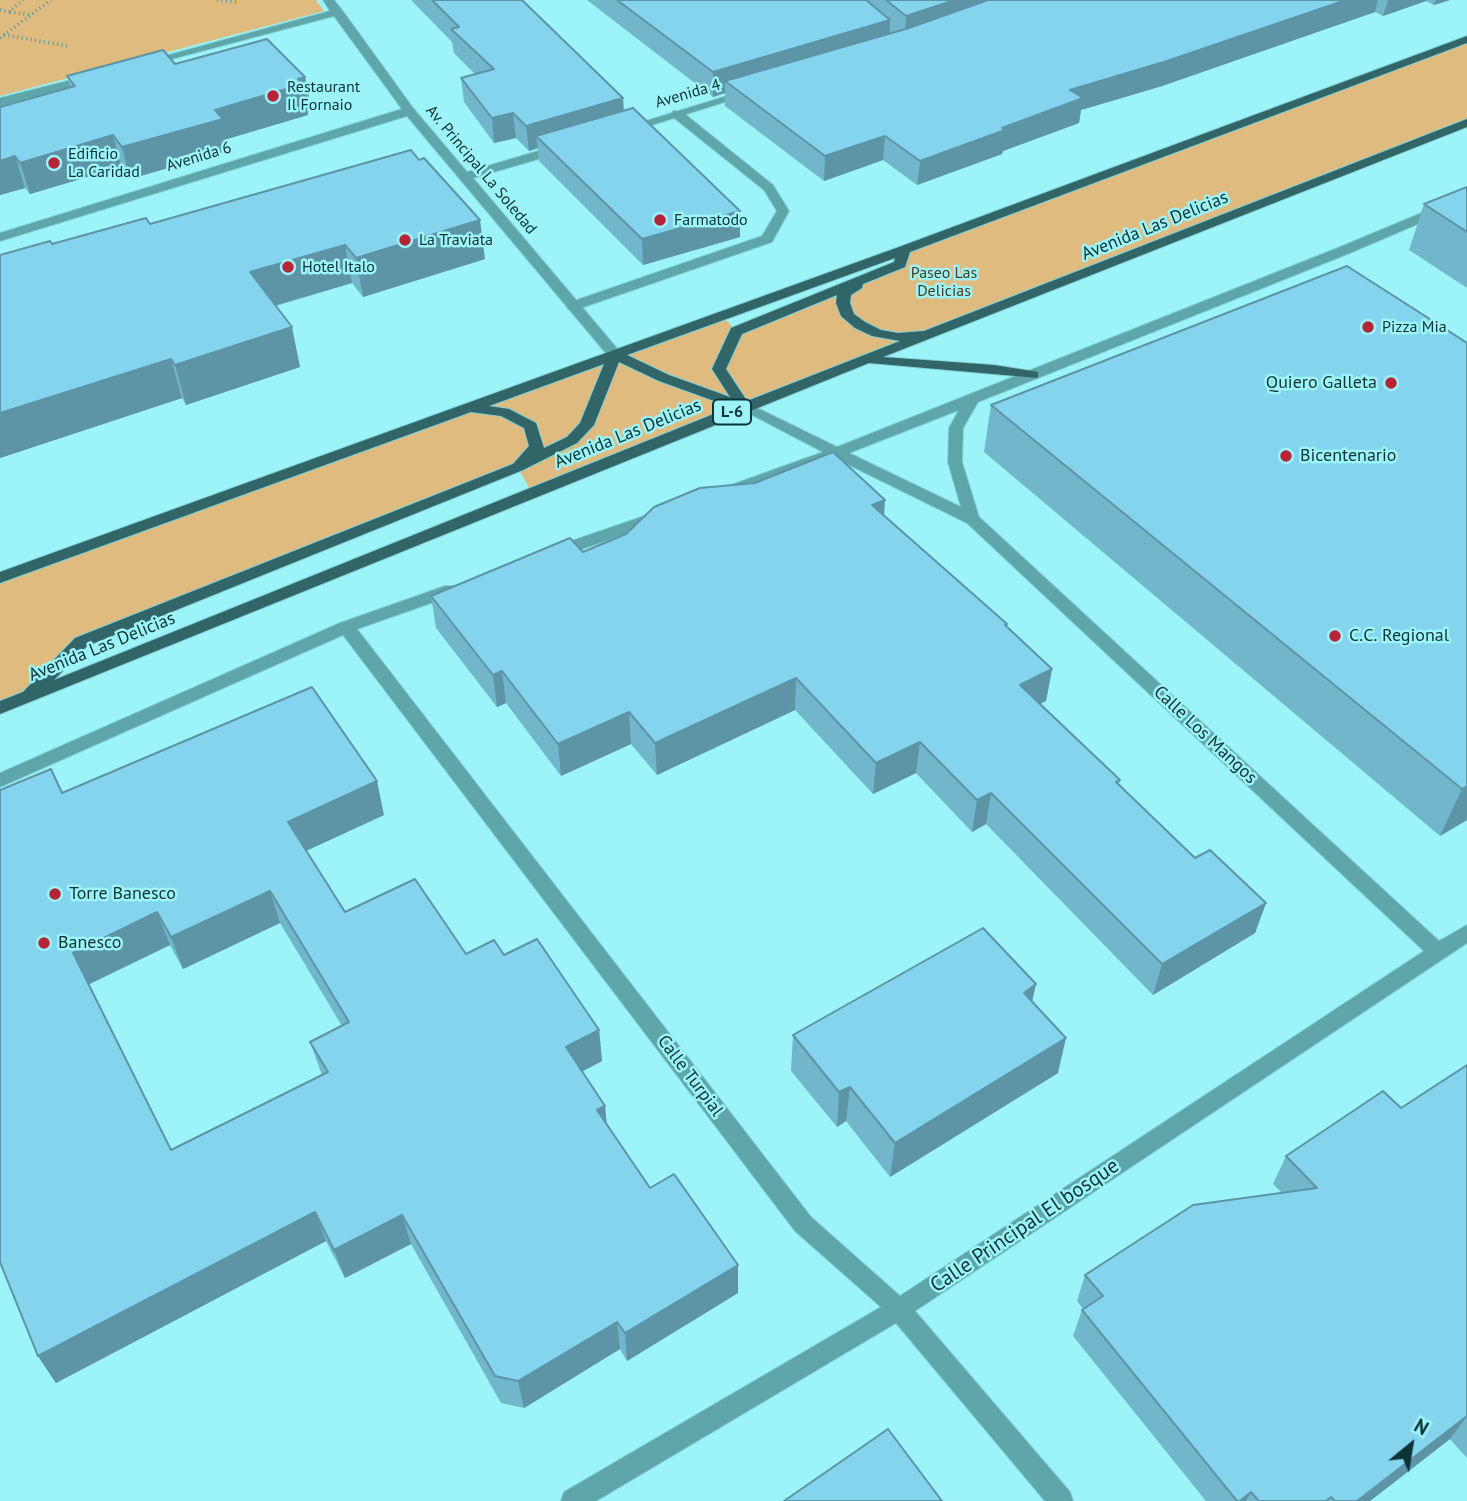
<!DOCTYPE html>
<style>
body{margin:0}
#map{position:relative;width:1467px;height:1501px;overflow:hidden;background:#9cf4f8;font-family:"PT Sans",sans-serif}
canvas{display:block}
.north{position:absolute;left:1376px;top:1410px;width:70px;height:70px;-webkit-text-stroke:5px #9cf4f8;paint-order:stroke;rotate:30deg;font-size:19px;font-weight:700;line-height:28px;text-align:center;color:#0c3335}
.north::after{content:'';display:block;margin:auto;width:24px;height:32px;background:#0c3335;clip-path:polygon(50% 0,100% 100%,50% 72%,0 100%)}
</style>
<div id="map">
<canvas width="1467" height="1501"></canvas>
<div class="north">N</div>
</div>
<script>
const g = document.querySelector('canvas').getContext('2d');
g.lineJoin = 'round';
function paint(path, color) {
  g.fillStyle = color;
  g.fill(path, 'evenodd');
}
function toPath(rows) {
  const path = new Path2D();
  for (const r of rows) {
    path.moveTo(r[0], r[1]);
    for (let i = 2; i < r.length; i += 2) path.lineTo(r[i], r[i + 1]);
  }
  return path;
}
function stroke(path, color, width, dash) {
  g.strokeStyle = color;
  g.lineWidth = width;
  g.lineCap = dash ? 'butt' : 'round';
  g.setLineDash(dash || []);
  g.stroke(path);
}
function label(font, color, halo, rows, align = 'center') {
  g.font = font + ' "PT Sans",sans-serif';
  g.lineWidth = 5;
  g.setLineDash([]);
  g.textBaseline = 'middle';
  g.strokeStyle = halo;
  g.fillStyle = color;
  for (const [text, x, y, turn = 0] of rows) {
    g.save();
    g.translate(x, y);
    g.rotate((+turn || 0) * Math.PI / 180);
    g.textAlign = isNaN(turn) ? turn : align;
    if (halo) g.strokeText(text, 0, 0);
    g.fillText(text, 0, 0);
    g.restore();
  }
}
paint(toPath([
 [0,0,316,0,324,11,0,96],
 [1467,41,1467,121,532,493,518,468,81,642,23,699,0,708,0,578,722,316,736,330,900,264,904,250]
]), '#dfbb7f');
const service = toPath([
 [673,111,681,111,773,185,789,211,772,242,578,309,568,309,568,303,762,236,777,211,764,190,673,117,673,111]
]);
const minor = toPath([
 [323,0,334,0,342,10,413,108,467,172,555,146,563,146,563,152,473,178,620,352,620,358,610,358,407,116,0,241,0,233,402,109,334,16,149,65,143,62,330,11,323,0],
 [91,75,97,78,95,80,0,106,0,98,91,75],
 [743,91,753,93,630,132,620,129,743,91],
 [1467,194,1467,203,1350,253,978,402,963,428,962,462,979,517,1439,941,1467,925,1467,943,915,1311,1070,1492,1073,1501,1045,1501,896,1323,596,1501,561,1501,564,1492,881,1307,795,1231,343,635,0,787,0,773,340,623,445,586,457,586,459,590,457,594,357,629,811,1217,900,1296,1424,951,967,523,835,458,730,495,720,495,717,492,720,489,823,452,737,407,739,404,749,404,837,447,1340,247,1467,194],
 [959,410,949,428,948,462,961,507,849,453,959,410],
 [659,511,664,512,667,516,664,520,560,557,548,557,546,553,548,549,659,511]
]);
const primary = toPath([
 [1467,36,1467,43,910,252,905,267,863,284,862,288,851,295,850,303,854,314,865,322,881,330,898,333,924,331,1467,119,1467,127,883,357,994,365,1038,372,1038,378,869,363,0,714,0,701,23,692,75,638,513,464,529,446,524,428,501,416,471,412,0,583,0,572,899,247,1467,36],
 [895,258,894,262,731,328,712,369,730,397,669,375,627,355,895,258],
 [837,295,836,303,841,316,855,328,872,336,900,341,747,401,726,369,742,334,837,295],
 [619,362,659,381,731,407,54,680,87,646,523,470,577,443,594,425,619,362],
 [604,364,580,423,567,437,544,448,536,423,509,409,489,406,604,364]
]);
stroke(service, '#82d1d5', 2);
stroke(minor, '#82d1d5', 2);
stroke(primary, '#82d1d5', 2);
stroke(toPath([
 [217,0,236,2],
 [0,10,9,12,23,0],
 [10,12,31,15],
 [4,35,69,46],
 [0,38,51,0]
]), '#57979a', 3.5, [1, 3.5]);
paint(service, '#5ea6a9');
paint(minor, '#5ea6a9');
paint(primary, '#326567');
paint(toPath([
 [411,0,522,0,623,98,624,110,740,211,740,237,643,265,539,161,538,148,529,151,516,138,494,143,464,102,461,78,475,74,454,53,452,42],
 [587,0,1450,0,1434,5,1426,1,1383,16,1375,12,1162,86,1081,110,1079,123,1003,151,1002,154,917,185,883,160,824,181,725,106,725,93,713,97],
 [175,64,305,77,311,108,307,109,308,115,227,139,230,150,130,179,121,167,30,194,25,188,0,195,0,107,70,88,67,76],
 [1467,187,1467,288,1409,250,1424,204],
 [150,224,485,259,363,297,352,283,276,306,300,367,186,405,182,398,0,458,0,255],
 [1467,343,1467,820,1440,836,984,452,991,405],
 [884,516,1052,669,1046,701,1040,704,1120,780,1119,784,1195,858,1266,903,1255,933,1153,995,986,824,972,832,916,773,873,794,795,710,657,775,631,744,561,776,506,703,497,707,436,628,431,596,583,552],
 [62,793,384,815,306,851,345,912,466,954,504,955,599,1030,602,1061,582,1071,605,1106,606,1124,650,1188,738,1265,738,1293,627,1361,620,1349,524,1408,501,1403,411,1244,345,1278,326,1241,56,1383,38,1356],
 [280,923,342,1026,310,1042,322,1075,171,1150,88,985,170,945,183,969],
 [1032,1002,1058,1073,890,1177,846,1121,837,1127,791,1071,793,1035],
 [1467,1065,1467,1458,1450,1439,1370,1501,1206,1501,1073,1336,1082,1310,1083,1309,1077,1301,1085,1275,1282,1193,1273,1184,1286,1156,1401,1108]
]), '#72b6cc');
paint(toPath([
 [955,0,1022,0,905,40,906,16],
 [1346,0,1378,0,1375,12,1162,86,1081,110,1079,123,1003,151,1002,154,917,185,920,161,1002,128,1070,90],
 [1388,0,1427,0,1426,1,1383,16],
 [1436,0,1450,0,1434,5],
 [890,20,889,45,725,81,725,93,713,97,713,72],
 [305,77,311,108,307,109,308,115,227,139,230,150,130,179,122,147,215,110],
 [623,98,624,123,536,136,538,148,529,151,526,126],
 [513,113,516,138,494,143,492,118],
 [113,135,121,167,30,194,20,163],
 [885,136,883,160,824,181,825,156],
 [15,156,25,188,0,195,0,161],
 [740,211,740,237,643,265,642,239],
 [480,220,485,259,363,297,356,258],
 [345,245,352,283,259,310,250,272],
 [292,327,300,367,186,405,175,365],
 [171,359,182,398,0,458,0,413],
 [885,500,883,532,872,505],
 [1052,669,1046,701,1014,717,1020,685],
 [502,671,506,703,497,707,493,675],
 [796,678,795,710,657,775,655,743],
 [629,712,631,744,561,776,558,744],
 [920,742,916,773,873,794,876,763],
 [377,781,384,815,297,855,288,822],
 [1467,786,1467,820,1440,836,1462,789],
 [991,793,986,824,972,832,977,800],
 [270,891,280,923,183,969,171,937],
 [1266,903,1255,933,1153,995,1162,964],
 [157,912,170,945,87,985,73,953],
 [1036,984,1028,1020,1024,993],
 [599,1030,602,1061,570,1078,566,1047],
 [1066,1038,1058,1073,890,1177,895,1143],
 [850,1087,846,1121,837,1127,839,1092],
 [605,1106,608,1137,597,1110],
 [315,1212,326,1241,56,1383,38,1356],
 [402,1215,411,1244,345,1278,334,1250],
 [738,1265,738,1293,627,1361,625,1333],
 [617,1322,620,1349,524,1408,518,1381],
 [1467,1416,1450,1439,1370,1501,1357,1501],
 [1251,1492,1246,1501,1240,1501]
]), '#5d94a6');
const building = toPath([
 [432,0,522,0,623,98,526,126,513,113,492,118,461,78,494,69,451,29,459,27,432,0],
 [617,0,866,0,890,20,713,72,617,0],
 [886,0,955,0,906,16,886,0],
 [988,0,1346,0,1167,61,1070,90,1083,98,1002,128,1005,130,920,161,885,136,825,156,725,81,909,28,988,0],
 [267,39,305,77,298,79,303,84,215,110,223,119,122,147,113,135,20,163,15,156,0,161,0,107,75,86,67,76,163,50,175,64,267,39],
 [633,108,740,211,642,239,536,136,633,108],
 [411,150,419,160,424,158,480,220,356,258,345,245,250,272,292,327,175,365,171,359,0,413,0,255,50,241,52,244,146,218,150,224,411,150],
 [1467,187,1467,232,1424,204,1467,187],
 [1347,266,1467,343,1467,786,1462,789,991,405,1347,266],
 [833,452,885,500,872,505,1007,624,1005,625,1052,669,1020,685,1120,780,1116,782,1195,858,1210,850,1266,903,1162,964,991,793,977,800,920,742,876,763,796,678,655,743,629,712,558,744,502,671,493,675,431,596,570,538,583,552,626,534,654,507,700,488,755,483,833,452],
 [312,687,377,781,288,822,345,912,415,879,466,954,494,940,504,955,537,939,599,1030,566,1047,605,1106,597,1110,650,1188,674,1174,738,1265,625,1333,617,1322,518,1381,495,1376,402,1215,334,1250,315,1212,38,1356,0,1262,0,790,51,769,62,793,312,687],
 [270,891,349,1022,310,1042,328,1072,171,1150,73,953,157,912,171,937,270,891],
 [983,928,1036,984,1024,993,1066,1038,895,1143,850,1087,839,1092,793,1035,983,928],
 [1467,1065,1467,1416,1357,1501,1335,1501,1331,1497,1326,1501,1259,1501,1251,1492,1240,1501,1237,1501,1082,1310,1103,1296,1085,1275,1193,1205,1317,1188,1286,1156,1383,1091,1401,1108,1467,1065],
 [888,1429,942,1501,784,1501,888,1429]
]);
paint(building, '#85d4ed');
stroke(building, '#5d94a6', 2);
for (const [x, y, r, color] of [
 [273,96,7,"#b62438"],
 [54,163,7,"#b62438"],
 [660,220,7,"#b62438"],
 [405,240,7,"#b62438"],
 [288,267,7,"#b62438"],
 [1368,327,7,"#b62438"],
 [1391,383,7,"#b62438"],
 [1286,456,7,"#b62438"],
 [1335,636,7,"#b62438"],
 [55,894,7,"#b62438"],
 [44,943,7,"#b62438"]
]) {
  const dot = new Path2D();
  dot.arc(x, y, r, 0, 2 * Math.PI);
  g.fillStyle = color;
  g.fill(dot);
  stroke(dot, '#9cf4f8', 2.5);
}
label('16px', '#0c3335', '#9cf4f8', [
 ["Restaurant",287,87],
 ["Il Fornaio",287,105],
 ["Edificio",68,154],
 ["La Caridad",68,172],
 ["Farmatodo",674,220],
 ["La Traviata",419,240],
 ["Hotel Italo",302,267],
 ["Pizza Mia",1382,327]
], 'left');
label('16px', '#0c3335', '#9cf4f8', [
 ["Avenida 4",688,94,-16],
 ["Avenida 6",199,157,-17],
 ["Av. Principal La Soledad",481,170,50]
]);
label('16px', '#4b3a1b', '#9cf4f8', [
 ["Paseo Las",944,273],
 ["Delicias",944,291]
]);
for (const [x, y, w] of [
 [732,412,38]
]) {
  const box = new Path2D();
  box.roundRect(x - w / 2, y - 12.5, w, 25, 5);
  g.fillStyle = '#9cf4f8';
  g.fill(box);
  stroke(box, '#0c3335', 2);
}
label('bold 16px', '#0c3335', null, [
 ["L-6",732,412]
]);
label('18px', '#0c3335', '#9cf4f8', [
 ["Avenida Las Delicias",1155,226,-22],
 ["Avenida Las Delicias",628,434,-22],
 ["Avenida Las Delicias",102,647,-22],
 ["Calle Los Mangos",1205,735,43],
 ["Calle Turpial",690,1076,53]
]);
label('18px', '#0c3335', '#9cf4f8', [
 ["Quiero Galleta",1377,383,"right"],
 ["Bicentenario",1300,456],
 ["C.C. Regional",1349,636],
 ["Torre Banesco",69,894],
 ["Banesco",58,943]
], 'left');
label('21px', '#0c3335', '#9cf4f8', [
 ["Calle Principal El bosque",1025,1226,-34]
]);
</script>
